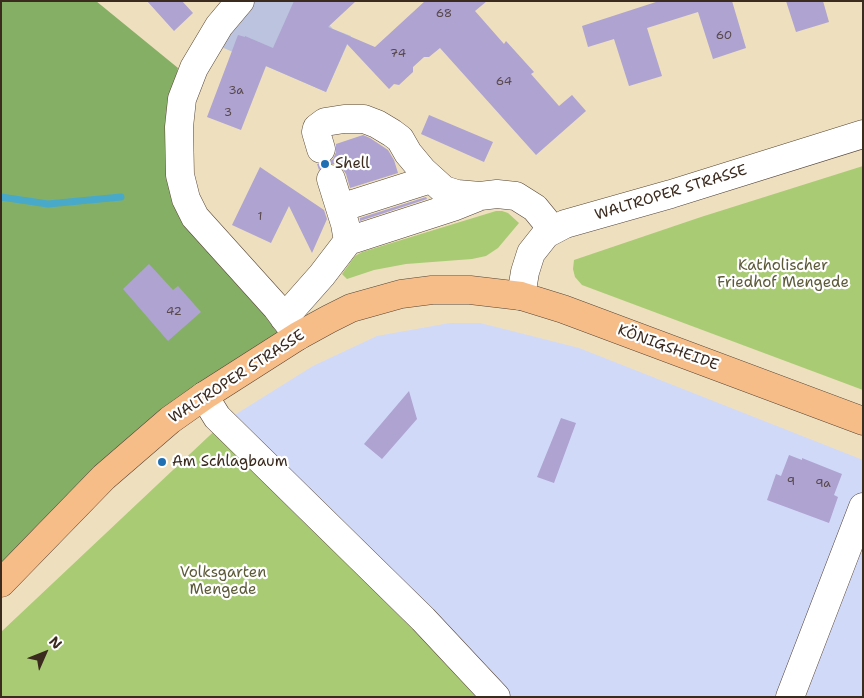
<!DOCTYPE html>
<meta charset="utf-8">
<style>
body{margin:0}
#map{position:relative;width:864px;height:698px;overflow:hidden;background:#eedfbe;font-family:"Shantell Sans",sans-serif}
canvas{display:block}
.frame{position:absolute;inset:0;border:2px solid #3b2a1e;pointer-events:none}
.north{position:absolute;left:20px;top:628px;width:50px;height:50px;-webkit-text-stroke:4px #fff;paint-order:stroke;rotate:46deg;font-size:14px;font-weight:700;line-height:20px;text-align:center;color:#3b2a1e}
.north::after{content:'';display:block;margin:auto;width:18px;height:22px;background:#3b2a1e;clip-path:polygon(50% 0,100% 100%,50% 72%,0 100%)}
</style>
<div id="map">
<canvas width="864" height="698"></canvas>
<div class="frame"></div>
<div class="north">N</div>
</div>
<script>
const g = document.querySelector('canvas').getContext('2d');
g.lineJoin = 'round';
function paint(path, color) {
  g.fillStyle = color;
  g.fill(path, 'evenodd');
}
function toPath(rows) {
  const path = new Path2D();
  for (const r of rows) {
    path.moveTo(r[0], r[1]);
    for (let i = 2; i < r.length; i += 2) path.lineTo(r[i], r[i + 1]);
  }
  return path;
}
function stroke(path, color, width, dash) {
  g.strokeStyle = color;
  g.lineWidth = width;
  g.lineCap = dash ? 'butt' : 'round';
  g.setLineDash(dash || []);
  g.stroke(path);
}
function label(font, color, halo, rows, align = 'center') {
  g.font = font + ' "Shantell Sans",sans-serif';
  g.lineWidth = 4.5;
  g.setLineDash([]);
  g.textBaseline = 'middle';
  g.strokeStyle = halo;
  g.fillStyle = color;
  for (const [text, x, y, turn = 0] of rows) {
    g.save();
    g.translate(x, y);
    g.rotate((+turn || 0) * Math.PI / 180);
    g.textAlign = isNaN(turn) ? turn : align;
    if (halo) g.strokeText(text, 0, 0);
    g.fillText(text, 0, 0);
    g.restore();
  }
}
paint(toPath([
 [450,323,480,323,579,348,863,460,863,697,495,697,225,421,313,366,377,336]
]), '#d1d9f9');
paint(toPath([
 [251,1,306,1,333,29,351,36,326,92,219,46]
]), '#bbc3de');
paint(toPath([
 [863,166,863,390,582,285,575,277,573,269,574,260,701,217],
 [496,211,502,211,508,213,519,223,498,248,486,256,472,259,406,264,374,270,347,279,342,274,355,256,362,252],
 [225,421,495,697,1,697,1,632]
]), '#a9cb74');
paint(toPath([
 [1,1,96,1,178,68,170,104,167,175,298,336,204,396,1,583]
]), '#86af66');
stroke(toPath([
 [1,197,48,204,121,197]
]), '#49a9c8', 7);
paint(toPath([
 [147,1,182,1,193,13,174,31],
 [294,1,356,1,328,27,375,47,425,1,487,1,475,11,504,44,506,41,534,72,531,74,559,106,572,95,586,111,536,155,440,48,429,57,424,57,413,67,413,72,399,85,394,84,389,89,347,44,326,92,266,66,241,130,207,117,238,35,245,37,245,36,273,48],
 [659,1,732,1,746,48,713,59,698,12,647,28,662,76,629,86,614,39,588,47,582,26],
 [786,1,823,1,829,22,796,32],
 [429,115,493,142,484,162,421,134],
 [363,135,370,138,388,150,394,160,398,173,350,188,346,174,341,167,335,164,327,164,319,170,317,164,325,164,333,159,336,152,336,144],
 [260,167,324,210,327,219,312,253,289,206,271,243,232,225],
 [426,197,427,199,360,221,360,218],
 [149,264,173,290,178,286,201,312,168,341,123,289],
 [409,391,417,419,382,459,364,444],
 [561,418,576,423,554,483,537,477],
 [789,455,802,460,802,458,842,474,834,495,838,497,829,523,767,500,776,474,781,476]
]), '#aea3d1');
const minor = toPath([
 [240,1,219,26,194,68,182,99,179,127,180,175,186,199,195,217,277,308,298,336],
 [321,149,316,132,317,128,325,122,344,119,364,119,377,124,392,133,400,139,408,153,423,171,444,190,457,194,480,196,497,194,516,196,535,208,553,230],
 [340,208,431,179],
 [348,241,453,207,478,197],
 [521,296,525,272,531,253,546,234,565,224,671,194,863,134],
 [284,318,322,275,348,241,345,224,331,179],
 [204,396,217,417,423,619,496,697],
 [790,697,863,507]
]);
const major = toPath([
 [1,583,104,477,170,420,204,396,298,336,329,319,351,308,401,294,432,290,470,290,521,296,563,309,863,421]
]);
stroke(minor, '#564536', 29);
stroke(major, '#564536', 29);
stroke(minor, '#fff', 28);
stroke(major, '#f7bd88', 28);
for (const [x, y, r, color] of [
 [325,164,5,"#1f6fb2"],
 [162,462,5,"#1f6fb2"]
]) {
  const dot = new Path2D();
  dot.arc(x, y, r, 0, 2 * Math.PI);
  g.fillStyle = color;
  g.fill(dot);
  stroke(dot, '#fff', 2);
}
label('12px', '#58484b', null, [
 ["68",444,14],
 ["60",724,36],
 ["74",398,54],
 ["64",504,82],
 ["3a",236,91],
 ["3",228,113],
 ["1",260,217],
 ["42",174,312],
 ["9",791,482],
 ["9a",823,484]
]);
label('15px', '#3b2a1e', '#fff', [
 ["Shell",335,164],
 ["Am Schlagbaum",172,462]
], 'left');
label('15px', '#3b2a1e', '#fff', [
 ["WALTROPER STRASSE",671,193,-17],
 ["KÖNIGSHEIDE",668,348,20],
 ["WALTROPER STRASSE",237,377,-33]
]);
label('15px', '#5c5a38', '#fff', [
 ["Katholischer",783,266],
 ["Friedhof Mengede",783,283],
 ["Volksgarten",223,573],
 ["Mengede",223,590]
]);
</script>
